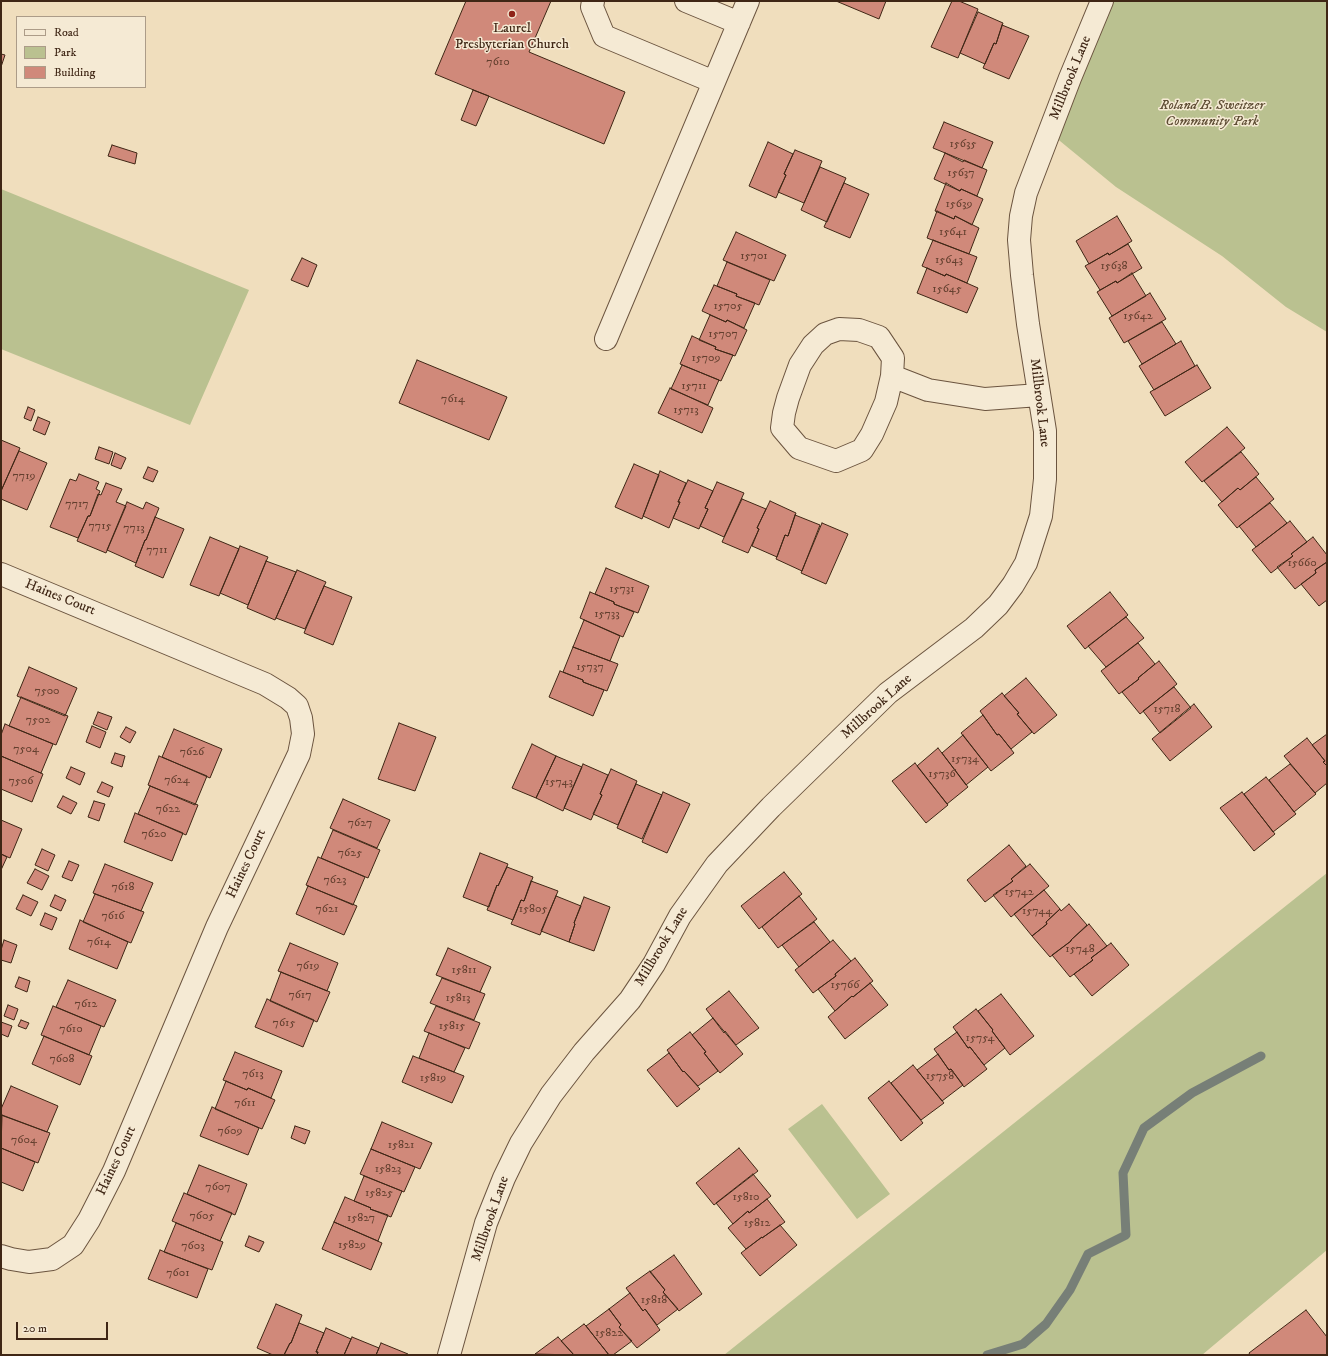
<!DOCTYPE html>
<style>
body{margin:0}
#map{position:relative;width:1328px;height:1356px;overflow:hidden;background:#f0debd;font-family:"IM FELL DW Pica",serif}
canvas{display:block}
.frame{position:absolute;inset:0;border:2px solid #3f2615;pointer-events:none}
.legend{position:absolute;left:16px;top:16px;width:130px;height:72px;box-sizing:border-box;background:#f5ead4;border:1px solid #ac9c88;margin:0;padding:5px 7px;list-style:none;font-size:12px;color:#3f2615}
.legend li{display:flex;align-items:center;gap:8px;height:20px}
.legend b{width:20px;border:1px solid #ac9c88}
.scale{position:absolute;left:16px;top:1322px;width:92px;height:18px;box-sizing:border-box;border:2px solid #3f2615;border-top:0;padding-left:5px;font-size:12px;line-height:14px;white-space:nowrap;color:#3f2615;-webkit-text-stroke:3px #f5ead4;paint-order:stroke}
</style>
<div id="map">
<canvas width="1328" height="1356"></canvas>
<div class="frame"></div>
<ul class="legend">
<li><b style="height:5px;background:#f5ead4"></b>Road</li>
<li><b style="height:11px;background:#bac190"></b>Park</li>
<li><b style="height:11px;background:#d0897a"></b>Building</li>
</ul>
<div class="scale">20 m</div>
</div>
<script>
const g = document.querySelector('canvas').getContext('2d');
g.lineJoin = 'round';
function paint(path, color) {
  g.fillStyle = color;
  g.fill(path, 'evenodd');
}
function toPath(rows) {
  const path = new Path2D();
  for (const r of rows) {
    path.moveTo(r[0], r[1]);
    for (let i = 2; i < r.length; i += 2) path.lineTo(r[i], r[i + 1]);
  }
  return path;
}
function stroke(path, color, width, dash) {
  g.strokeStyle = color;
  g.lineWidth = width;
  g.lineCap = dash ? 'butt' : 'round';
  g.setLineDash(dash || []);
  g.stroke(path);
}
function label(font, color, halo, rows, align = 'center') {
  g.font = font + ' "IM FELL DW Pica",serif';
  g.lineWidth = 3;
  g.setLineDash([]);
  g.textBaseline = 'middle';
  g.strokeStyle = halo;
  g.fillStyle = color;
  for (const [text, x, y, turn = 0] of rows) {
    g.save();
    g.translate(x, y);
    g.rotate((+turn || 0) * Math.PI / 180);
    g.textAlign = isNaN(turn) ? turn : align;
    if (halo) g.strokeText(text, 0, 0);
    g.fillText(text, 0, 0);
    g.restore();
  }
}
paint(toPath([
 [1102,1,1327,1,1327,332,1286,307,1222,256,1116,187,1049,132],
 [1,189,249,290,190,425,1,349],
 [1327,873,1327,1250,1202,1355,724,1355],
 [822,1104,890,1194,857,1219,788,1129]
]), '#bac190');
stroke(toPath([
 [987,1355,1023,1344,1046,1324,1070,1290,1088,1254,1126,1235,1123,1173,1144,1128,1192,1093,1261,1056]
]), '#777f77', 9);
const building = toPath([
 [466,1,551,1,529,52,625,92,604,144,435,74,466,1],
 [836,1,886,1,879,19,836,1],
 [952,1,959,1,978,9,958,58,931,47,952,1],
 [978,12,1003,23,996,44,994,43,985,64,960,53,978,12],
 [1002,25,1029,36,1009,79,983,68,994,43,996,44,1002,25],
 [1,54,5,55,1,67,1,54],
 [473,90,489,96,476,126,461,120,473,90],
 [944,122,993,142,982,168,933,148,944,122],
 [768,142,793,154,784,174,786,175,776,198,749,186,768,142],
 [112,145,137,153,135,164,108,156,112,145],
 [795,150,822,161,804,203,778,192,786,175,784,174,795,150],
 [945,153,963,162,964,160,987,170,977,196,961,189,960,191,934,179,945,153],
 [820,167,846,178,827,222,801,210,820,167],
 [844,183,869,194,850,238,824,227,844,183],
 [946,183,960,191,961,189,983,199,972,225,955,216,954,219,935,211,946,183],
 [937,211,954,219,955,216,979,228,969,254,927,238,937,211],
 [1117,216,1132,241,1109,255,1108,253,1089,264,1076,241,1117,216],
 [736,232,786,255,774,281,723,260,736,232],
 [933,240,977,257,967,283,946,274,945,276,922,266,933,240],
 [1128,244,1142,268,1117,283,1116,281,1100,290,1085,266,1108,253,1109,255,1128,244],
 [302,258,317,265,308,287,291,280,302,258],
 [727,262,770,280,759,305,736,296,737,294,717,286,727,262],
 [927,268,945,276,946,274,978,288,967,313,917,293,927,268],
 [1132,273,1146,296,1112,316,1097,292,1116,281,1117,283,1132,273],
 [714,285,737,294,736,296,755,303,744,328,727,320,726,322,702,311,714,285],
 [1150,293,1166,319,1124,343,1109,318,1150,293],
 [710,315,726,322,727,320,747,330,735,356,715,349,716,347,699,340,710,315],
 [1162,322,1176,344,1142,364,1128,341,1162,322],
 [692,336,716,347,715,349,733,355,721,381,680,364,692,336],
 [1181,341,1195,366,1154,390,1139,366,1181,341],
 [417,360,507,397,489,440,399,403,417,360],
 [682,365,719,380,708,405,671,389,682,365],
 [1197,365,1211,388,1165,416,1150,392,1197,365],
 [670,388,713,408,702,433,658,413,670,388],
 [28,407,35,410,31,421,24,418,28,407],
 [38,417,50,422,45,435,33,430,38,417],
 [1227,427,1245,448,1202,482,1185,462,1227,427],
 [1,440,20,448,1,491,1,440],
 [99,447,113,452,109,464,95,459,99,447],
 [19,451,47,463,27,510,1,499,1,491,19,451],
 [1241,452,1259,474,1240,490,1238,488,1222,502,1204,481,1241,452],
 [115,453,126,458,121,469,111,465,115,453],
 [634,464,659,475,642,519,615,507,634,464],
 [148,467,158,471,153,482,143,478,148,467],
 [660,471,686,483,678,502,680,502,669,528,643,516,660,471],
 [79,474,99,482,96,489,100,491,90,516,88,516,78,538,50,527,70,479,76,481,79,474],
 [1256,477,1274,499,1237,528,1218,505,1238,488,1240,490,1256,477],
 [688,480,713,491,705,508,708,509,699,529,673,518,680,502,678,502,688,480],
 [717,482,744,493,724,537,700,526,708,509,705,508,717,482],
 [106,483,122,489,116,502,126,506,106,553,77,541,88,516,90,516,98,494,101,495,106,483],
 [742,499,766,509,757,528,759,529,748,553,722,542,742,499],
 [770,501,796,513,788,536,785,535,777,557,752,546,759,529,757,528,770,501],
 [127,502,143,509,146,502,159,508,146,540,145,540,136,563,107,550,127,502],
 [1270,503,1287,523,1256,547,1239,526,1270,503],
 [795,515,820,525,802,571,776,559,785,535,788,536,795,515],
 [155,517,184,529,163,578,135,566,145,540,146,540,155,517],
 [1290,521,1307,542,1291,554,1293,556,1271,573,1252,550,1290,521],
 [822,523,848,534,826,584,801,573,822,523],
 [210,537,239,549,219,596,190,585,210,537],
 [1313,537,1327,555,1327,562,1315,570,1316,573,1295,589,1277,567,1293,556,1291,554,1313,537],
 [240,546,268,557,248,605,220,593,240,546],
 [266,561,296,572,275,620,247,608,266,561],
 [1327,562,1327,600,1319,606,1301,584,1316,573,1315,570,1327,562],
 [606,568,649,586,638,613,614,604,614,602,595,594,606,568],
 [297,570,326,582,305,629,276,618,297,570],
 [324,586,352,597,333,645,304,633,324,586],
 [590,592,614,602,614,604,634,612,623,637,580,618,590,592],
 [1110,592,1128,615,1085,649,1067,626,1110,592],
 [1126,617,1144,638,1106,667,1088,646,1126,617],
 [584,620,620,636,610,661,573,647,584,620],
 [1138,643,1155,664,1138,678,1139,679,1119,694,1101,671,1138,643],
 [573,647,618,664,607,691,583,682,583,680,563,672,573,647],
 [1159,661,1177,684,1140,714,1122,692,1139,679,1138,678,1159,661],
 [29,667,77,688,65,716,17,696,29,667],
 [560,671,583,680,583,682,604,690,593,716,549,697,560,671],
 [1026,678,1057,715,1034,734,1017,714,1019,713,1004,696,1026,678],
 [1174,687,1191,708,1160,733,1143,711,1174,687],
 [1002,693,1019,713,1017,714,1032,732,1011,749,999,734,997,735,980,711,1002,693],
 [21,697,68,716,56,745,9,726,21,697],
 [1194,704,1212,727,1170,761,1152,739,1194,704],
 [98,712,112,717,107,730,93,724,98,712],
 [983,715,997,735,999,734,1014,753,991,771,961,733,983,715],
 [399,723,436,737,415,791,378,779,399,723],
 [5,724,53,744,41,773,1,756,1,735,5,724],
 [92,726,106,732,100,748,86,742,92,726],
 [126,727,136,732,130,743,120,737,126,727],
 [174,729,222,749,210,778,162,757,174,729],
 [1327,734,1327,766,1323,762,1325,761,1312,745,1327,734],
 [963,735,988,767,966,785,942,753,963,735],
 [1307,738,1325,761,1323,762,1327,766,1327,783,1315,793,1284,756,1307,738],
 [532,744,556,756,536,798,512,788,532,744],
 [938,748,968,787,947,804,917,766,938,748],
 [115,753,125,756,122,767,111,763,115,753],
 [1,756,43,774,32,802,1,789,1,756],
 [159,756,207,776,195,805,148,785,159,756],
 [556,756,582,767,563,811,536,798,556,756],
 [915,763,948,805,926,823,892,781,915,763],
 [583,764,608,775,600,794,602,795,591,820,564,808,583,764],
 [1290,764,1316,794,1294,812,1269,780,1290,764],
 [71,767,85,773,80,785,66,778,71,767],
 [611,769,637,781,618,825,593,814,602,795,600,794,611,769],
 [1266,777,1296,814,1273,832,1244,794,1266,777],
 [102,782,113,787,109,797,97,792,102,782],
 [636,784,662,795,642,839,617,828,636,784],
 [150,786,198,805,186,835,138,814,150,786],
 [663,792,690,804,667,853,642,842,663,792],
 [1242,792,1275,834,1254,851,1220,808,1242,792],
 [63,796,77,803,71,814,57,807,63,796],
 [343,799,390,820,377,848,330,828,343,799],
 [94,801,105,804,99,821,88,817,94,801],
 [135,813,183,833,172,861,124,842,135,813],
 [1,820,22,829,10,858,1,854,1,820],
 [333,830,380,850,368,878,321,858,333,830],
 [1009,845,1026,866,1011,879,1013,881,985,902,967,880,1009,845],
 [42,849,55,855,48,871,35,865,42,849],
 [480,853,508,864,498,886,497,885,489,907,463,897,480,853],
 [1,854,7,857,1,870,1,854],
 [318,857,365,877,353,905,306,885,318,857],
 [69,861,79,865,72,881,62,877,69,861],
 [105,864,153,883,141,911,93,893,105,864],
 [1030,864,1049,886,1011,917,993,895,1013,881,1011,879,1030,864],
 [507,867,533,877,524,901,521,900,513,920,487,910,497,885,498,886,507,867],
 [35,869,49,876,42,890,27,883,35,869],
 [784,872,802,894,759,929,741,906,784,872],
 [531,881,558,891,540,935,511,924,521,900,524,901,531,881],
 [308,886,357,906,344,935,296,914,308,886],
 [1044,890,1060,909,1046,922,1047,924,1032,936,1014,914,1044,890],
 [95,894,144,912,131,943,83,922,95,894],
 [23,895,38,902,31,916,16,909,23,895],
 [55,895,66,900,61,911,50,906,55,895],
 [556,896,581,906,574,923,575,924,569,942,541,931,556,896],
 [799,896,817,919,778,948,762,927,799,896],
 [584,897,610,907,594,951,569,942,575,924,574,923,584,897],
 [1069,904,1087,925,1071,940,1071,941,1050,957,1032,936,1047,924,1046,922,1060,909,1061,911,1069,904],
 [45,913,57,918,52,930,40,925,45,913],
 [80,920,128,942,117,969,69,949,80,920],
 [814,922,830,942,799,967,782,945,814,922],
 [1089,924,1107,946,1091,958,1093,960,1070,977,1052,955,1071,941,1071,940,1089,924],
 [4,940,17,945,11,963,1,960,1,950,4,940],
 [833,940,851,961,835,974,836,976,813,993,795,970,833,940],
 [290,943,338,963,327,991,278,971,290,943],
 [1111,943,1129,965,1092,996,1074,974,1093,960,1091,958,1111,943],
 [448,948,491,967,480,992,436,975,448,948],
 [855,958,873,981,853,997,852,996,835,1011,818,989,836,976,835,974,855,958],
 [281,972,330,992,317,1022,270,1001,281,972],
 [19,977,30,981,27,992,15,987,19,977],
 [442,978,485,994,474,1020,430,1003,442,978],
 [68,980,116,1000,104,1027,56,1007,68,980],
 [870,983,888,1005,845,1039,828,1017,852,996,853,997,870,983],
 [729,991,759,1028,736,1045,725,1031,724,1033,706,1009,729,991],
 [1001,994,1034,1036,1010,1055,992,1031,993,1030,978,1011,1001,994],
 [267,999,314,1020,303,1047,255,1027,267,999],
 [8,1005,18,1009,14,1020,4,1016,8,1005],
 [53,1006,101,1026,89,1055,41,1035,53,1006],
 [436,1006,480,1023,469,1049,424,1031,436,1006],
 [976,1009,993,1030,992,1031,1005,1048,984,1065,970,1047,968,1048,953,1027,976,1009],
 [713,1018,743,1054,720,1073,704,1053,706,1052,692,1035,713,1018],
 [21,1020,29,1023,26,1029,18,1026,21,1020],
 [1,1022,12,1026,8,1037,1,1034,1,1022],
 [690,1032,706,1052,704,1053,718,1071,698,1086,684,1071,683,1072,667,1050,690,1032],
 [957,1032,968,1048,970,1047,987,1069,964,1087,951,1069,949,1070,934,1049,957,1032],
 [429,1033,465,1048,454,1072,419,1058,429,1033],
 [44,1036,92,1056,80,1085,32,1064,44,1036],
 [235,1052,282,1071,271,1098,248,1088,247,1090,223,1080,235,1052],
 [669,1053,683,1072,684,1071,700,1089,677,1107,647,1070,669,1053],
 [938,1054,949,1070,951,1069,963,1085,942,1101,917,1070,938,1054],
 [413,1056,464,1076,452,1103,402,1082,413,1056],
 [913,1065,944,1103,921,1120,891,1083,913,1065],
 [226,1081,247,1090,248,1088,275,1100,262,1129,215,1109,226,1081],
 [889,1081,923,1123,901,1141,868,1098,889,1081],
 [11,1086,58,1106,47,1132,1,1115,1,1109,11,1086],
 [212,1107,259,1128,248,1155,200,1136,212,1107],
 [2,1115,50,1133,38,1163,1,1148,2,1115],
 [382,1122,432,1143,420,1169,371,1149,382,1122],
 [295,1126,310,1131,305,1144,291,1138,295,1126],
 [1,1148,35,1162,23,1191,1,1182,1,1148],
 [739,1148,758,1171,714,1205,696,1183,739,1148],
 [371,1149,415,1167,404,1192,360,1174,371,1149],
 [199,1165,247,1184,235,1215,187,1194,199,1165],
 [753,1174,771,1196,749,1213,748,1211,733,1224,716,1203,753,1174],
 [364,1176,402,1191,391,1217,370,1209,371,1208,354,1201,364,1176],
 [184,1193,232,1213,220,1241,172,1221,184,1193],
 [345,1197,371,1208,370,1209,388,1215,378,1241,334,1222,345,1197],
 [767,1199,785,1222,762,1238,762,1237,746,1249,728,1228,748,1211,749,1213,767,1199],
 [334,1222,382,1243,371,1270,322,1249,334,1222],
 [176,1223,223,1242,212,1270,164,1252,176,1223],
 [780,1225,797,1245,760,1276,741,1253,762,1237,762,1238,780,1225],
 [249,1236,264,1242,259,1252,245,1246,249,1236],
 [160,1250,208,1269,197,1298,148,1279,160,1250],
 [674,1255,702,1294,679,1311,663,1292,665,1290,650,1272,674,1255],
 [650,1271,665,1290,663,1292,678,1309,657,1325,645,1309,643,1311,626,1288,650,1271],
 [630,1293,643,1311,645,1309,660,1330,637,1348,619,1327,621,1325,609,1309,630,1293],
 [276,1304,302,1315,291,1343,290,1343,284,1355,273,1355,257,1348,276,1304],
 [609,1309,621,1325,619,1327,632,1341,613,1355,609,1355,586,1326,609,1309],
 [1306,1310,1327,1337,1327,1355,1250,1355,1249,1353,1306,1310],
 [299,1323,324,1333,316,1352,318,1352,317,1355,284,1355,290,1343,291,1343,299,1323],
 [584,1324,586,1326,609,1355,574,1355,561,1341,584,1324],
 [326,1328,351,1339,344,1355,317,1355,318,1352,316,1352,326,1328],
 [352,1337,379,1348,376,1355,344,1355,352,1337],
 [558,1337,574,1355,535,1354,558,1337],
 [381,1343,408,1354,407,1355,376,1355,381,1343]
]);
paint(building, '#d0897a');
stroke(building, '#3f2615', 1);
const minor = toPath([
 [593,1,592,7,604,36,714,82],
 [686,1,739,23],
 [839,329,859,330,879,337,893,358,892,376,886,402,872,434,862,450,836,461,799,448,782,428,784,413,788,398,800,365,813,345,825,334,839,329],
 [606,339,748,1],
 [892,376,928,390,985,399,1039,395],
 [1,574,265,684,288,698,297,706,301,718,303,734,299,754,217,927,114,1171,89,1220,73,1245,52,1259,29,1262,11,1259,1,1256],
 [449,1355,486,1223,504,1178,521,1143,551,1095,584,1052,630,1000,654,964,680,916,717,864,771,807,888,693,974,628,998,605,1013,585,1026,563,1041,516,1045,479,1045,431,1028,324,1022,275,1019,240,1021,216,1026,193,1070,78,1102,1]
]);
stroke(minor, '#6b543f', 24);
stroke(minor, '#f5ead4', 22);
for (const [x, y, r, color] of [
 [512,14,4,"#8f2418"]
]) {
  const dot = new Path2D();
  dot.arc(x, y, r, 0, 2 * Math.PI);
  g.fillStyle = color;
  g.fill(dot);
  stroke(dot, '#f5ead4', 1.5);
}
label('12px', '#633f2e', null, [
 ["7610",498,63],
 ["15635",963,145],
 ["15637",961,174],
 ["15639",959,205],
 ["15641",953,233],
 ["15701",754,257],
 ["15643",949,261],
 ["15638",1114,267],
 ["15645",947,290],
 ["15705",728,307],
 ["15642",1138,317],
 ["15707",723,335],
 ["15709",706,359],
 ["15711",694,387],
 ["7614",453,400],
 ["15713",686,411],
 ["7719",24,477],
 ["7717",77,505],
 ["7715",100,527],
 ["7713",134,529],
 ["7711",157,551],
 ["15660",1302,564],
 ["15731",622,590],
 ["15733",607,615],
 ["15737",590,668],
 ["7500",47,692],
 ["15718",1167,710],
 ["7502",38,721],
 ["7504",26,750],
 ["7626",192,753],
 ["15734",965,760],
 ["15736",942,775],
 ["7624",177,781],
 ["7506",21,782],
 ["15743",559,783],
 ["7622",168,810],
 ["7627",360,824],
 ["7620",154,835],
 ["7625",350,854],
 ["7623",335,881],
 ["7618",123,888],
 ["15742",1019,893],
 ["7621",327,910],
 ["15805",533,910],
 ["15744",1037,912],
 ["7616",113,917],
 ["7614",99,943],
 ["15748",1080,950],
 ["7619",308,967],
 ["15811",464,971],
 ["15766",845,986],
 ["7617",300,996],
 ["15813",458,999],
 ["7612",86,1005],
 ["7615",284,1024],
 ["15815",452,1027],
 ["7610",71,1030],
 ["15754",980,1039],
 ["7608",62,1060],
 ["7613",253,1075],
 ["15758",940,1077],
 ["15819",433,1079],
 ["7611",245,1104],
 ["7609",230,1132],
 ["7604",24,1141],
 ["15821",401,1146],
 ["15823",388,1170],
 ["7607",218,1188],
 ["15825",379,1194],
 ["15810",746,1198],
 ["7605",202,1217],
 ["15827",361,1219],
 ["15812",757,1224],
 ["15829",352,1246],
 ["7603",193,1247],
 ["7601",178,1274],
 ["15818",654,1301],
 ["15822",609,1334]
]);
label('14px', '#3f2615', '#f5ead4', [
 ["Laurel",512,29],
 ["Presbyterian Church",512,45]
]);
label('14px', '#3f2615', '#f5ead4', [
 ["Millbrook Lane",1071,78,-68],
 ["Millbrook Lane",1039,403,83],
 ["Haines Court",60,598,22],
 ["Millbrook Lane",877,707,-42],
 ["Haines Court",247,864,-65],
 ["Millbrook Lane",662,947,-59],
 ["Haines Court",117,1161,-65],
 ["Millbrook Lane",491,1219,-71]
]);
label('italic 14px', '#5e4d34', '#f5ead4', [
 ["Roland B. Sweitzer",1212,106],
 ["Community Park",1212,122]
]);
</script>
